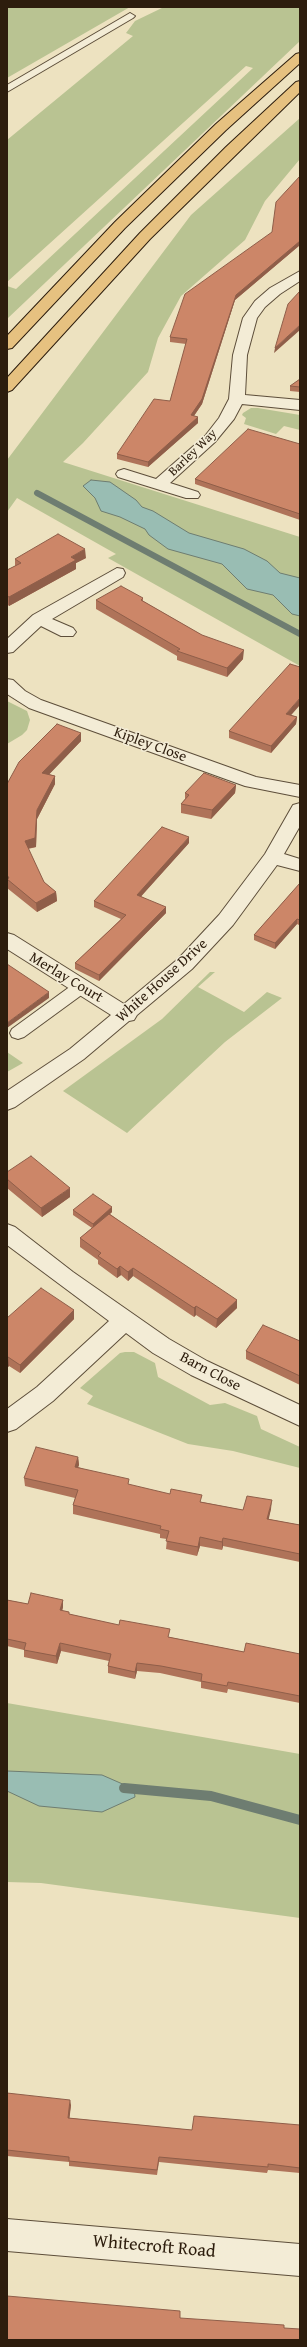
<!DOCTYPE html>
<style>
body{margin:0}
#map{position:relative;width:307px;height:2347px;overflow:hidden;background:#ede2c0;font-family:"Gentium Book Plus",serif}
canvas{display:block}
.frame{position:absolute;inset:0;border:8px solid #2d1d0d;pointer-events:none}
</style>
<div id="map">
<canvas width="307" height="2347"></canvas>
<div class="frame"></div>
</div>
<script>
const g = document.querySelector('canvas').getContext('2d');
g.lineJoin = 'round';
function paint(path, color) {
  g.fillStyle = color;
  g.fill(path, 'evenodd');
}
function toPath(rows) {
  const path = new Path2D();
  for (const r of rows) {
    path.moveTo(r[0], r[1]);
    for (let i = 2; i < r.length; i += 2) path.lineTo(r[i], r[i + 1]);
  }
  return path;
}
function stroke(path, color, width, dash) {
  g.strokeStyle = color;
  g.lineWidth = width;
  g.lineCap = dash ? 'butt' : 'round';
  g.setLineDash(dash || []);
  g.stroke(path);
}
function label(font, color, halo, rows, align = 'center') {
  g.font = font + ' "Gentium Book Plus",serif';
  g.lineWidth = 3;
  g.setLineDash([]);
  g.textBaseline = 'middle';
  g.strokeStyle = halo;
  g.fillStyle = color;
  for (const [text, x, y, turn = 0] of rows) {
    g.save();
    g.translate(x, y);
    g.rotate((+turn || 0) * Math.PI / 180);
    g.textAlign = isNaN(turn) ? turn : align;
    if (halo) g.strokeText(text, 0, 0);
    g.fillText(text, 0, 0);
    g.restore();
  }
}
paint(toPath([
 [7,7,130,7,7,78],
 [164,7,300,7,300,41,7,319,7,286,16,289,253,68,246,66,7,282,7,140,133,36,126,33,135,21],
 [300,118,300,159,265,201,245,240,181,296,158,338,148,372,83,443,63,462,300,537,300,666,108,558,116,554,17,498,7,512,7,460,191,215],
 [258,408,300,415,300,430,284,426,276,434,244,424,246,418,242,415,243,413,251,408],
 [7,701,27,711,30,720,27,730,22,735,7,744],
 [210,972,215,972,198,987,244,1012,267,992,282,998,225,1042,127,1133,63,1091,162,1019],
 [7,1052,23,1063,7,1072],
 [125,1352,134,1352,155,1363,158,1377,210,1405,225,1403,257,1416,261,1429,300,1447,300,1468,233,1451,188,1444,87,1404,93,1396,80,1388,120,1353],
 [7,1703,300,1754,300,1918,41,1883,7,1882]
]), '#b9c392');
const water = toPath([
 [91,480,110,482,136,500,142,507,153,511,189,533,244,549,267,561,280,573,300,578,300,616,292,614,273,595,247,589,222,564,168,549,149,535,145,529,120,517,101,511,95,498,83,486,91,480],
 [7,1771,102,1775,134,1789,135,1797,102,1812,39,1806,7,1791,7,1771]
]);
paint(water, '#99bdb3');
stroke(water, '#6e7d71', 1);
stroke(toPath([
 [37,493,300,634]
]), '#6e7d71', 6);
stroke(toPath([
 [124,1788,211,1796,300,1820]
]), '#6e7d71', 10);
const lane = toPath([
 [130,13,135,16,133,18,7,92,7,85,130,13],
 [81,982,87,983,89,987,87,991,24,1037,18,1039,12,1037,10,1033,12,1029,75,983,81,982]
]);
const street = toPath([
 [300,271,300,281,280,294,265,307,257,318,247,355,245,395,300,400,300,410,242,404,234,419,215,442,170,483,198,492,200,495,198,498,186,498,118,477,116,474,118,471,124,469,156,479,205,436,219,418,229,399,233,355,243,318,255,301,270,288,300,271],
 [117,568,123,569,125,573,123,577,52,619,73,628,76,632,73,636,61,636,41,626,13,652,7,653,7,639,33,615,117,568],
 [7,679,13,680,25,691,41,700,256,777,300,785,300,797,245,786,29,708,7,694,7,679],
 [300,803,300,826,284,854,300,859,300,871,277,865,233,925,192,969,137,1015,134,1020,129,1021,84,1059,15,1107,7,1110,7,1091,70,1049,111,1015,7,949,7,933,14,935,124,1004,178,959,219,915,265,854,293,805,300,803],
 [7,1224,15,1227,73,1272,169,1339,207,1361,300,1405,300,1426,191,1375,153,1353,126,1333,53,1401,16,1429,7,1432,7,1409,37,1387,109,1321,7,1245,7,1224],
 [7,2219,300,2244,300,2276,7,2251,7,2219]
]);
const primary = toPath([
 [300,53,300,63,226,130,125,228,12,348,7,349,7,336,115,222,216,124,296,54,300,53],
 [300,81,300,92,150,239,12,390,7,392,7,378,140,233,226,147,296,82,300,81]
]);
stroke(lane, '#5d4e3a', 2);
stroke(street, '#5d4e3a', 2);
stroke(primary, '#2d1d0d', 2);
paint(lane, '#f3ecd6');
paint(street, '#f3ecd6');
paint(primary, '#e6c180');
paint(toPath([
 [300,176,300,245,235,300,202,404,194,416,198,417,198,423,148,467,117,459,117,454,170,401,186,344,170,342,170,337,272,232],
 [300,379,300,392,290,391,290,386],
 [300,444,300,520,195,484,195,479],
 [86,558,76,563,76,569,9,606,7,604,7,570,15,566,15,559],
 [143,598,143,601,243,659,227,677,177,660,177,656,96,609,96,600],
 [291,715,297,717,296,724,271,753,229,738,229,731],
 [81,733,81,741,49,774,55,776,55,784,37,819,36,847,28,849,44,882,56,892,57,901,37,912,7,888,7,784],
 [236,785,235,793,211,819,181,813,181,804,185,799,185,793],
 [189,843,141,896,166,913,99,981,75,969,75,963,121,919,94,907,94,901],
 [300,883,300,924,299,925,297,924,275,949,254,940,254,935],
 [7,1172,70,1197,42,1217,7,1188],
 [112,1207,112,1212,110,1214,237,1308,216,1328,196,1315,194,1317,133,1276,128,1281,121,1275,117,1278,98,1264,98,1260,80,1247,80,1238,92,1228,73,1215,73,1210],
 [7,1318,74,1319,20,1373,9,1366,7,1368],
 [300,1341,300,1385,246,1359,246,1351],
 [78,1457,79,1465,78,1467,129,1485,202,1502,243,1510,271,1509,268,1519,300,1525,300,1562,223,1546,222,1550,200,1546,197,1556,166,1549,167,1539,160,1538,160,1534,73,1514,73,1505,75,1498,25,1486,24,1478],
 [7,1600,28,1604,63,1600,63,1607,62,1611,69,1612,69,1614,169,1637,244,1652,300,1654,300,1703,228,1689,227,1693,201,1688,201,1682,160,1673,137,1671,135,1679,108,1673,108,1666,109,1661,61,1651,57,1664,24,1657,24,1650,7,1646],
 [7,2093,71,2105,69,2118,192,2130,300,2125,300,2173,268,2170,267,2173,159,2162,157,2175,69,2166,69,2162,7,2156]
]), '#af7359');
paint(toPath([
 [300,241,300,245,235,300,202,404,191,420,191,415,236,295],
 [300,325,300,330,274,353,275,348],
 [198,417,198,423,148,467,148,462],
 [85,549,86,558,76,563,76,569,9,606,9,597,71,557],
 [244,650,243,659,227,677,227,668],
 [300,698,300,705,286,721,286,714],
 [297,717,296,724,271,753,271,746],
 [81,733,81,741,42,782,42,773],
 [55,776,55,784,37,819,36,847,25,849,25,841,37,810],
 [236,785,235,793,211,819,212,810],
 [189,837,189,843,137,901,137,895],
 [56,892,57,901,37,912,36,903],
 [166,907,166,913,99,981,99,975],
 [297,919,297,924,275,949,275,943],
 [49,992,49,998,7,1028,7,1023],
 [70,1188,70,1197,42,1217,41,1208],
 [112,1207,112,1212,93,1229,93,1224],
 [120,1266,121,1275,117,1278,117,1269],
 [133,1268,133,1276,128,1281,128,1272],
 [237,1300,237,1308,216,1328,217,1319],
 [196,1306,196,1315,194,1317,194,1308],
 [74,1310,74,1319,20,1373,20,1365],
 [8,1357,9,1366,7,1368,7,1358],
 [78,1457,79,1465,75,1475,75,1467],
 [272,1500,271,1509,267,1527,267,1519],
 [200,1537,200,1546,197,1556,198,1547],
 [223,1538,223,1546,222,1550,222,1542],
 [63,1600,63,1607,60,1618,60,1610],
 [60,1643,61,1651,57,1664,56,1656],
 [137,1663,137,1671,135,1679,135,1672],
 [70,2100,71,2105,69,2123,68,2118]
]), '#8f5e49');
const building = toPath([
 [300,176,300,241,236,295,202,399,191,415,198,417,148,462,117,454,154,399,170,401,187,339,170,337,185,294,272,232,276,202,300,176],
 [300,291,300,325,275,348,288,304,300,291],
 [300,379,300,387,290,386,300,379],
 [248,429,300,444,300,514,195,479,248,429],
 [58,534,85,549,71,557,76,560,9,597,7,596,7,570,21,563,15,559,58,534],
 [121,586,143,598,141,600,202,635,244,650,227,668,177,651,180,649,96,600,121,586],
 [290,664,300,667,300,698,286,714,297,717,271,746,229,731,290,664],
 [57,724,81,733,42,773,55,776,37,810,35,838,25,841,44,882,56,892,36,903,7,879,9,878,7,875,7,784,19,762,57,724],
 [204,773,236,785,212,810,181,804,189,795,185,793,204,773],
 [162,827,189,837,137,895,166,907,99,975,75,963,126,915,94,901,162,827],
 [300,883,300,920,297,919,275,943,254,935,300,883],
 [7,964,49,992,7,1023,7,964],
 [31,1156,70,1188,41,1208,7,1179,7,1172,31,1156],
 [93,1194,112,1207,93,1224,73,1210,93,1194],
 [109,1214,237,1300,217,1319,196,1306,194,1308,133,1268,128,1272,120,1266,117,1269,98,1256,101,1253,80,1238,109,1214],
 [41,1288,74,1310,20,1365,8,1357,7,1358,7,1318,41,1288],
 [263,1325,300,1341,300,1376,246,1351,263,1325],
 [36,1447,78,1457,75,1467,129,1479,128,1484,170,1494,171,1489,202,1495,200,1502,243,1510,247,1496,272,1500,267,1519,300,1525,300,1554,223,1538,222,1542,200,1537,198,1547,166,1541,169,1531,160,1529,161,1526,73,1505,78,1490,24,1478,36,1447],
 [31,1593,63,1600,60,1610,69,1612,69,1614,119,1625,120,1620,170,1629,168,1637,244,1652,246,1643,300,1654,300,1696,228,1682,227,1686,201,1681,202,1674,161,1666,137,1663,135,1672,108,1666,111,1654,60,1643,56,1656,24,1650,26,1643,7,1639,7,1600,28,1604,31,1593],
 [7,2093,70,2100,68,2118,192,2130,194,2116,300,2125,300,2168,268,2164,268,2167,159,2157,157,2170,69,2161,69,2157,7,2150,7,2093],
 [7,2296,180,2311,180,2318,284,2325,284,2328,300,2329,300,2340,7,2340,7,2296]
]);
paint(building, '#cc8668');
stroke(building, '#8f5e49', 1);
label('13px', '#2d1d0d', '#f3ecd6', [
 ["Barley Way",193,453,-44]
]);
label('15px', '#2d1d0d', '#f3ecd6', [
 ["Kipley Close",150,745,20],
 ["Merlay Court",66,978,31],
 ["White House Drive",162,981,-42],
 ["Barn Close",210,1372,28]
]);
label('18px', '#2d1d0d', '#f3ecd6', [
 ["Whitecroft Road",154,2247,5]
]);
</script>
